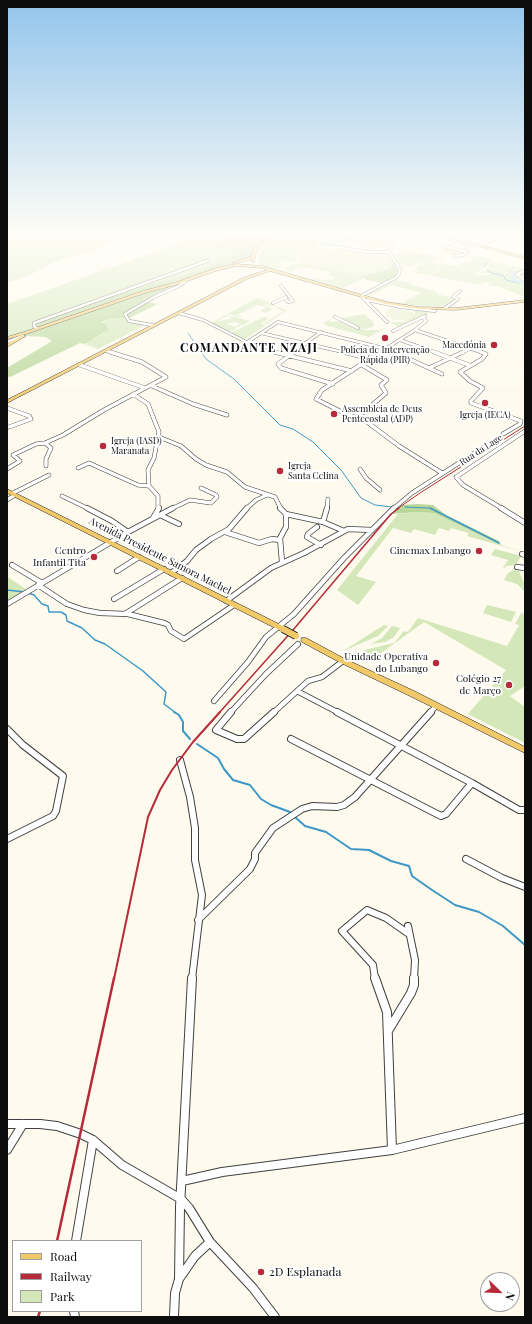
<!DOCTYPE html>
<meta charset="utf-8">
<style>
body{margin:0}
#map{position:relative;width:532px;height:1324px;overflow:hidden;background:#fefaed;font-family:"Playfair Display",serif}
canvas{display:block}
.frame{position:absolute;inset:0;border:8px solid #0d0d0d;pointer-events:none}
.legend{position:absolute;left:12px;top:1240px;width:130px;height:72px;box-sizing:border-box;background:#fff;border:1px solid #9e9e9e;margin:0;padding:5px 7px;list-style:none;font-size:12px;color:#0d0d0d}
.legend li{display:flex;align-items:center;gap:8px;height:20px}
.legend b{width:20px;border:1px solid #9e9e9e}
.north{position:absolute;left:480px;top:1272px;width:40px;height:40px;box-sizing:border-box;background:#fff;border:1px solid #9e9e9e;border-radius:50%;rotate:113deg;font-size:11px;font-weight:700;line-height:16px;text-align:center;color:#0d0d0d}
.north::after{content:'';display:block;margin:auto;width:14px;height:18px;background:#b62b39;clip-path:polygon(50% 0,100% 100%,50% 72%,0 100%)}
</style>
<div id="map">
<canvas width="532" height="1324"></canvas>
<div class="frame"></div>
<ul class="legend">
<li><b style="height:5px;background:#f2c969"></b>Road</li>
<li><b style="height:5px;background:#b62b39"></b>Railway</li>
<li><b style="height:11px;background:#d3e7b8"></b>Park</li>
</ul>
<div class="north">N</div>
</div>
<script>
const g = document.querySelector('canvas').getContext('2d');
g.lineJoin = 'round';
function paint(path, color) {
  g.fillStyle = color;
  g.fill(path, 'evenodd');
}
function toPath(rows) {
  const path = new Path2D();
  for (const r of rows) {
    path.moveTo(r[0], r[1]);
    for (let i = 2; i < r.length; i += 2) path.lineTo(r[i], r[i + 1]);
  }
  return path;
}
function stroke(path, color, width, dash) {
  g.strokeStyle = color;
  g.lineWidth = width;
  g.lineCap = dash ? 'butt' : 'round';
  g.setLineDash(dash || []);
  g.stroke(path);
}
function label(font, color, halo, rows, align = 'center') {
  g.font = font + ' "Playfair Display",serif';
  g.lineWidth = 4;
  g.setLineDash([]);
  g.textBaseline = 'middle';
  g.strokeStyle = halo;
  g.fillStyle = color;
  for (const [text, x, y, turn = 0] of rows) {
    g.save();
    g.translate(x, y);
    g.rotate((+turn || 0) * Math.PI / 180);
    g.textAlign = isNaN(turn) ? turn : align;
    if (halo) g.strokeText(text, 0, 0);
    g.fillText(text, 0, 0);
    g.restore();
  }
}
paint(toPath([
 [7,233,143,233,110,244,90,253,73,256,52,263,32,274,7,283],
 [192,233,223,233,225,238,216,247,240,252,241,254,182,276,113,296,7,342,7,304,158,251,179,242],
 [287,233,310,233,321,236,316,244,327,248,315,247,303,249,295,254,298,259,292,262,281,260,277,262,280,263,277,265,282,267,276,269,258,264,258,257,262,248,271,240],
 [360,233,400,233,404,234,394,240,391,240,393,240,385,245,381,244,384,245,370,252,364,250,368,247,349,241,345,243,347,244,343,246,334,246,352,239,355,239,359,237,356,236],
 [444,243,449,245,449,243,455,243,456,245,458,243,474,248,467,251,462,250,465,247,458,246,456,245,452,249,445,247,466,253,454,255,440,252],
 [400,250,432,255,444,257,440,259,436,259,432,262,424,261,411,266,406,266,399,264,396,259,397,259,394,257],
 [387,255,392,260,361,276,367,280,363,279,343,288,310,279,313,278,326,280,334,279,334,277,329,275,329,272,302,267,294,269,292,271,293,272,282,269,299,262,296,264],
 [478,255,482,258,488,258,486,259,493,261,484,267,475,266,484,269,474,274,479,275,496,273,512,266,524,268,518,270,525,269,523,273,525,273,525,276,520,276,518,278,525,282,520,280,517,281,525,283,525,297,500,287,488,285,490,283,486,282,480,285,411,272,420,271,415,269,422,263,426,262,438,264,437,266,440,269,435,272,421,271,436,273,441,269,439,266,440,264,459,266,465,262,469,263,472,262,470,260],
 [495,262,510,266,493,273,480,273,488,269,488,265],
 [396,280,412,283,410,285,433,290,433,291,437,292,437,294,457,299,442,307,400,304,421,293,392,285,376,293,366,295],
 [257,298,287,310,267,324,264,323,284,311,277,309,278,307,262,304,273,309,265,313,260,311,267,307,257,305,237,315,241,316,240,317,231,314,215,322,233,318,229,317,232,316,250,321,243,325,235,322,226,324,236,327,238,325,235,324,242,325,229,332,211,323],
 [412,310,432,312,399,327,389,322,406,322,408,319,416,313],
 [365,314,374,323,374,326,366,329,360,328,341,318],
 [263,317,269,318,261,324,266,325,244,340,231,333],
 [129,318,149,323,98,349,85,344,104,333,104,327,101,323,109,319],
 [329,320,331,322,341,321,364,330,379,330,387,327,369,337,324,325,326,324,323,323],
 [417,512,434,513,501,545,523,552,467,536,469,533,451,528,449,531,439,528,435,535,414,529,411,533,393,528,356,576,376,582,358,605,337,590,398,514],
 [495,549,514,554,521,556,516,565,506,566,505,568,503,568,508,560,491,555],
 [515,569,518,569,525,585,523,586,525,592,517,584,504,580,508,573],
 [8,577,27,590,7,601,7,578],
 [487,605,516,612,511,622,483,613],
 [521,613,524,614,525,613,525,686,510,696,525,707,525,743,468,714,506,670,424,622,367,663,357,658,360,653,364,650,394,643,404,631,408,632,418,618,507,646,519,625,515,624],
 [384,625,388,626,378,636,343,651],
 [392,626,400,628,394,637,385,642,371,644,382,638]
]), '#d3e7b8');
paint(toPath([
 [223,233,278,233,260,243,252,256,190,278,188,281,178,287,147,302,157,304,152,307,129,318,109,319,101,322,108,325,105,327,109,329,108,330,85,344,80,343,10,377,7,376,7,368,52,341,45,337,24,336,39,328,36,325,41,321,113,296,182,276,240,254,240,252,215,247,224,238],
 [393,261,399,272,394,277,382,283,367,280,361,276,386,270,391,267],
 [418,504,433,505,446,515,499,541,501,545,434,513,417,512,391,514,402,505]
]), '#b8d798');
paint(toPath([
 [312,247,367,254,383,254,391,258,393,263,391,267,383,271,356,277,339,271,309,266,299,262,302,261,294,258,295,255,302,249],
 [389,309,402,309,415,313,412,317,408,319,412,321,406,322,404,320,395,320,387,317,385,312]
]), '#e4eeca');
const water = toPath([
 [335,233,358,233,348,239,333,245,321,245,321,243,326,239,335,233]
]);
paint(water, '#b4dff3');
stroke(water, '#3e98c7', 1);
stroke(toPath([
 [422,233,433,236],
 [445,239,475,247],
 [484,266,488,263],
 [487,270,492,273],
 [493,273,504,276,505,279,509,281,520,283],
 [188,333,206,359,234,379,280,425,293,429,313,442,341,470,361,498,375,505,392,507],
 [405,507,429,508,432,509]
]), '#3e98c7', 1);
stroke(toPath([
 [430,508,499,543],
 [7,590,25,592],
 [28,593,34,595,42,604,48,606,49,612,61,612,66,615,67,621,82,628,95,640,105,644,143,671,166,692,164,704,176,713]
]), '#3e98c7', 1.5);
stroke(toPath([
 [174,712,179,715,183,722,183,731,190,739],
 [197,744,218,758,224,769,233,780,250,785,261,799,271,805,290,812],
 [296,818,305,826,326,832,351,849,369,850,391,861,409,866,412,876,432,890,455,905,479,912,503,926,525,945]
]), '#3e98c7', 2);
paint(toPath([
 [512,271,514,272,515,278,525,282,525,285,511,280,510,272,512,271]
]), '#b4dff3');
const minorFar4 = toPath([
 [466,242,467,237,476,233],
 [479,245,512,233],
 [443,246,468,252,463,255,455,256],
 [336,247,367,252,389,252],
 [525,271,517,274,525,281],
 [281,286,293,301,288,302,285,298],
 [367,300,401,307,435,311],
 [273,303,286,297],
 [445,308,458,299,453,297,460,291],
 [179,313,203,320,260,349,278,353],
 [335,317,358,328],
 [387,322,361,296,395,278,399,274,400,269,389,252,389,248,392,244,412,233],
 [152,325,129,321,125,314,154,297,179,286,188,279],
 [37,329,34,326,34,323,207,261],
 [415,330,484,353],
 [393,331,425,316],
 [261,333,347,353],
 [400,340,437,353],
 [7,342,23,336],
 [246,343,278,322,387,349,396,353],
 [106,351,114,353],
 [292,353,321,332],
 [379,353,415,330,426,321,423,317,425,316],
 [461,353,470,349]
]);
const minorFar3 = toPath([
 [274,352,352,371],
 [294,352,278,364,281,368,333,384],
 [343,352,371,359],
 [380,352,322,390,316,399,344,413,367,422,399,446,442,473],
 [394,352,442,374],
 [434,352,469,365],
 [481,352,486,354,482,359,460,372,470,381,483,388,471,401,471,403,521,421,520,424,503,434],
 [80,365,145,388],
 [429,368,463,352],
 [152,386,193,404,227,415],
 [133,394,148,404,159,432,154,458,148,470,149,486],
 [7,408,29,416,31,419,9,427],
 [358,417,386,393,381,385,387,380,362,365],
 [159,437,181,446,196,459,206,465,227,472,245,487,275,497,281,509],
 [45,443,51,448,46,459,46,466],
 [78,468,89,463,138,485,149,486,158,496,158,509],
 [7,469,20,461,13,455,36,444,45,443,63,435,104,410,166,377,142,362,110,352],
 [360,469,366,478,380,490],
 [13,493,49,475],
 [62,496,89,509],
 [7,500,15,495],
 [171,509,190,500,211,503,217,497,216,495,201,488],
 [246,509,256,500,267,495],
 [327,509,328,499],
 [393,509,412,493,484,447],
 [503,509,463,485,456,477,525,431]
]);
const minorFar2 = toPath([
 [87,508,112,521,128,532],
 [280,508,286,514,323,522,344,531],
 [501,508,525,523],
 [160,515,179,524],
 [153,518,159,508],
 [323,522,327,508],
 [317,527,308,534,307,537,321,545],
 [225,532,259,543,272,539,280,540],
 [522,554,525,555],
 [282,562,280,538,286,527,286,514],
 [12,565,42,583],
 [517,567,525,568],
 [117,571,139,557],
 [171,573,187,561,196,550,211,539,229,529,247,508],
 [38,585,67,604,84,610,100,613,128,614,164,623,168,625,171,631,184,639,234,605],
 [114,599,164,569],
 [226,601,271,568,304,553,348,529,372,530],
 [7,604,128,532,173,508],
 [125,614,182,578],
 [297,691,339,713],
 [214,701,248,662,266,637,294,614,344,558,394,508],
 [230,713,266,674,298,644],
 [273,713,308,681,322,677,343,661],
 [430,713,436,706]
]);
const minorFar1 = toPath([
 [231,712,216,730,237,739,244,739,274,712],
 [337,712,472,783,519,810,525,810],
 [7,729,23,745,63,776,56,811,53,816,7,839],
 [291,739,441,816,446,814,472,783],
 [180,760,190,797,195,828,195,860,202,895,192,979],
 [466,859,502,878,525,887],
 [198,920,250,869,255,859,255,853,273,828,302,809,312,806,337,807,344,805,355,797,431,712],
 [408,926,415,960,414,979],
 [375,979,373,965,342,931,367,910,386,918,409,934]
]);
const minor = toPath([
 [375,978,387,1012,392,1150],
 [388,1031,411,993,414,985,414,978],
 [7,1124,40,1124,57,1126,81,1134,93,1140,122,1165,181,1199,189,1208,210,1242,253,1288,275,1317],
 [7,1150,23,1124],
 [182,1181,222,1172,392,1150,525,1118],
 [76,1241,93,1140],
 [179,1279,180,1207,192,978],
 [74,1311,75,1317],
 [174,1317,175,1293,179,1279,195,1256,210,1242]
]);
const major = toPath([
 [278,233,283,233,266,242,259,248,256,253,254,262,252,262,252,259,234,264,232,263,252,256,252,253,257,246,264,240,278,233],
 [430,233,436,233,525,257,525,259,430,233],
 [236,264,262,266,387,302,419,307,456,308,525,300,525,302,456,310,419,309,386,304,270,271,247,279,7,403,7,400,245,277,267,270,262,268,236,266,216,271,179,284,145,293,26,334,7,339,7,337,24,332,143,291,177,282,216,268,236,264],
 [23,335,26,336,7,347,7,344,23,335],
 [7,489,285,627,286,629,285,631,281,631,7,493,7,489],
 [302,638,306,638,345,659,414,691,525,747,525,753,408,695,341,663,302,642,301,640,302,638]
]);
stroke(minorFar4, '#404040', 3.5);
stroke(minorFar3, '#404040', 4.5);
stroke(minorFar2, '#404040', 6);
stroke(minorFar1, '#404040', 8);
stroke(minor, '#404040', 10);
stroke(major, '#1e1e1e', 1);
stroke(minorFar4, '#fff', 2.5);
stroke(minorFar3, '#fff', 3.5);
stroke(minorFar2, '#fff', 4.5);
stroke(minorFar1, '#fff', 6);
stroke(minor, '#fff', 8);
paint(major, '#f2c969');
stroke(toPath([
 [397,509,420,493,525,426]
]), '#b62b39', 1);
stroke(toPath([
 [219,713,293,630,391,514,399,508]
]), '#b62b39', 1.5);
stroke(toPath([
 [114,979,148,817,160,790,172,770,193,742,220,712]
]), '#b62b39', 2);
stroke(toPath([
 [57,1241,114,978],
 [38,1317,40,1311]
]), '#b62b39', 2.5);
const majorBridge = toPath([
 [283,629,296,636]
]);
stroke(majorBridge, '#1e1e1e', 8, []);
stroke(majorBridge, '#f2c969', 6);
const sky = g.createLinearGradient(0, 0, 0, 418);
sky.addColorStop(0, '#93c5ec');
sky.addColorStop(0.56, '#fffdf7');
sky.addColorStop(1, '#fffdf700');
g.fillStyle = sky;
g.fillRect(0, 0, 532, 418);
for (const [x, y, r, color] of [
 [385,338,4,"#b62b39"],
 [494,345,4,"#b62b39"],
 [485,403,4,"#b62b39"],
 [334,414,4,"#b62b39"],
 [103,446,4,"#b62b39"],
 [280,471,4,"#b62b39"],
 [479,551,4,"#b62b39"],
 [94,557,4,"#b62b39"],
 [436,663,4,"#b62b39"],
 [509,685,4,"#b62b39"],
 [261,1272,4,"#b62b39"]
]) {
  const dot = new Path2D();
  dot.arc(x, y, r, 0, 2 * Math.PI);
  g.fillStyle = color;
  g.fill(dot);
  stroke(dot, '#fff', 1.5);
}
label('9px', '#0d0d0d', '#fff', [
 ["Macedónia",486,345,"right"],
 ["Polícia de Intervenção",385,350,"center"],
 ["Rápida (PIR)",385,360,"center"],
 ["Assembleia de Deus",342,409],
 ["Pentecostal (ADP)",342,419],
 ["Igreja (IECA)",485,415,"center"],
 ["Igreja (IASD)",111,441],
 ["Maranata",111,451],
 ["Igreja",288,466],
 ["Santa Celina",288,476]
], 'left');
label('9px', '#0d0d0d', '#fff', [
 ["Rua da Lage",481,450,-33]
]);
label('10px', '#0d0d0d', '#fff', [
 ["Centro",86,551],
 ["Infantil Tita",86,563],
 ["Cinemax Lubango",471,551],
 ["Unidade Operativa",428,657],
 ["do Lubango",428,669],
 ["Colégio 27",501,679],
 ["de Março",501,691]
], 'right');
label('10px', '#0d0d0d', '#fff', [
 ["Avenida Presidente Samora Machel",160,556,27]
]);
g.letterSpacing = '1px';
label('bold 12px', '#0d0d0d', '#fff', [
 ["COMANDANTE NZAJI",249,348]
]);
g.letterSpacing = '0px';
label('12px', '#0d0d0d', '#fff', [
 ["2D Esplanada",269,1272]
], 'left');
</script>
